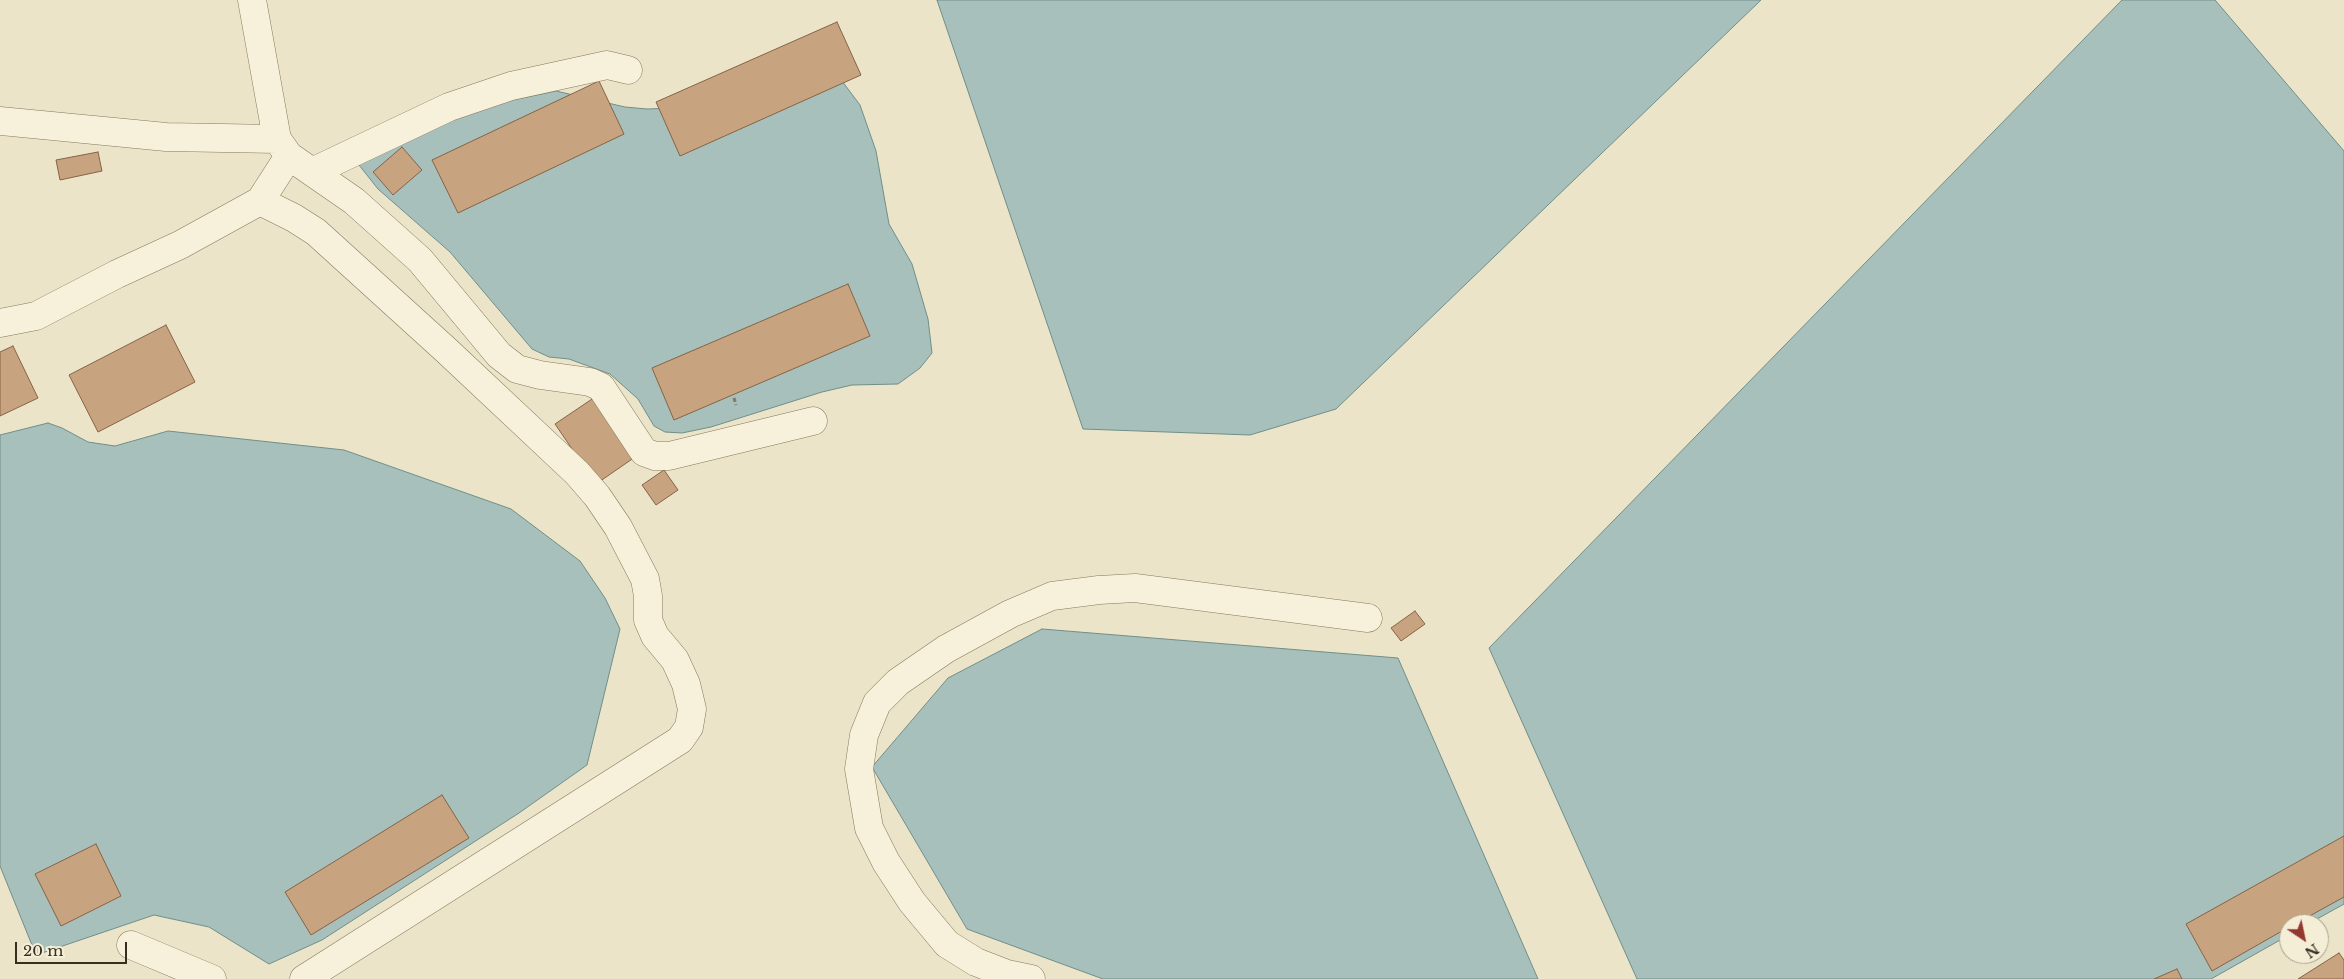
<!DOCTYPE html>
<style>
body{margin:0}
#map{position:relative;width:2344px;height:979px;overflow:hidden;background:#ece4c8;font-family:"Libre Baskerville",serif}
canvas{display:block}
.north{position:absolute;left:2279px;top:914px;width:50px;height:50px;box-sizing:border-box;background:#f4eed7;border:1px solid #a9a18e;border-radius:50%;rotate:146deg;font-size:14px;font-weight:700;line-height:20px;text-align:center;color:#382e20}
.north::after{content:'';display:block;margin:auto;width:18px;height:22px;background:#933731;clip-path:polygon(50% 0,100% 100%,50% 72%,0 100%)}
.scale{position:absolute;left:15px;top:942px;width:112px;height:22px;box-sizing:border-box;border:2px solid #382e20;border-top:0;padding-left:6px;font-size:15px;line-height:18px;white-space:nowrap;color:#382e20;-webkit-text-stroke:4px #f4eed7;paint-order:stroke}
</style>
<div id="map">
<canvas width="2344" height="979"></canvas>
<div class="north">N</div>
<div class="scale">20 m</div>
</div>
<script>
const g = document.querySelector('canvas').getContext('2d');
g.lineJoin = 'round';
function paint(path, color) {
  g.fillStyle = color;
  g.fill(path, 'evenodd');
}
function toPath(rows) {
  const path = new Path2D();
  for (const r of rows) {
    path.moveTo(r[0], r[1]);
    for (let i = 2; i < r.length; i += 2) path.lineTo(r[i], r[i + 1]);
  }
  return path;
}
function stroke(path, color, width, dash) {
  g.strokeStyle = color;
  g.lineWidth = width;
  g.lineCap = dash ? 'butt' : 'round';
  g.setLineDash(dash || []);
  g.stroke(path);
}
const water = toPath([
 [937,0,1761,0,1336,409,1250,435,1083,429,937,0],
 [2122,0,2215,0,2344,151,2344,904,2308,924,2289,924,2289,935,2211,979,1637,979,1489,648,2122,0],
 [839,77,860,105,876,151,889,224,912,264,928,319,932,353,920,368,898,384,852,385,822,392,711,427,682,433,665,432,654,426,638,399,610,374,569,359,549,357,532,349,450,252,378,189,359,165,363,154,498,103,556,91,625,107,647,109,675,108,839,77],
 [48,423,62,428,88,442,115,446,168,431,344,450,511,509,580,561,605,598,620,629,587,765,519,813,322,940,269,964,209,927,154,915,36,955,0,866,0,435,48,423],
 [1042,629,1398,658,1538,979,1103,979,967,929,872,767,948,678,1042,629]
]);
paint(water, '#a8c0bb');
stroke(water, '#6f8e89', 1);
const building = toPath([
 [837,22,861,75,680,156,656,102,837,22],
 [599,81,624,134,458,213,432,160,599,81],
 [402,147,422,170,393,195,373,172,402,147],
 [98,152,102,171,60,180,56,160,98,152],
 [848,284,870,336,674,420,652,368,848,284],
 [166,325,195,382,98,432,69,375,166,325],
 [13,346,38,398,0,416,0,352,13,346],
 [598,395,638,455,596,484,555,424,598,395],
 [664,470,678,490,656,505,642,485,664,470],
 [1415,611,1425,624,1401,641,1391,628,1415,611],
 [442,795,469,838,311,935,285,892,442,795],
 [2344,836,2344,897,2295,924,2289,924,2289,927,2212,971,2186,924,2344,836],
 [96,844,121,896,61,926,35,874,96,844],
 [2339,953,2344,960,2344,979,2298,979,2339,953],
 [2177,969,2182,979,2154,979,2177,969]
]);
paint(building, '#c8a380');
stroke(building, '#856345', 1);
const minor = toPath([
 [252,0,277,139,289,156,354,201,420,260,499,355,517,369,540,375,590,382,601,387,644,452,655,456,669,456,813,421],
 [0,121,166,137,277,139],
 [314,171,449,107,511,86,607,65,628,70],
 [260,201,294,218,316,232,446,350,577,473,597,496,618,527,645,579,648,596,648,620,655,636,675,660,686,684,692,709,689,727,680,740,304,979],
 [0,323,36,316,117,274,180,245,260,201,289,156],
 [131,945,212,979],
 [1031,979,1007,974,976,962,947,944,912,902,886,862,869,828,859,769,864,735,877,703,898,682,946,649,1010,614,1052,596,1099,590,1135,588,1368,618]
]);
stroke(minor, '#87775e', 29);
stroke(toPath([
 [734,398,736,405]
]), '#87775e', 3, [4, 2.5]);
stroke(minor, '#f7f1db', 28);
</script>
